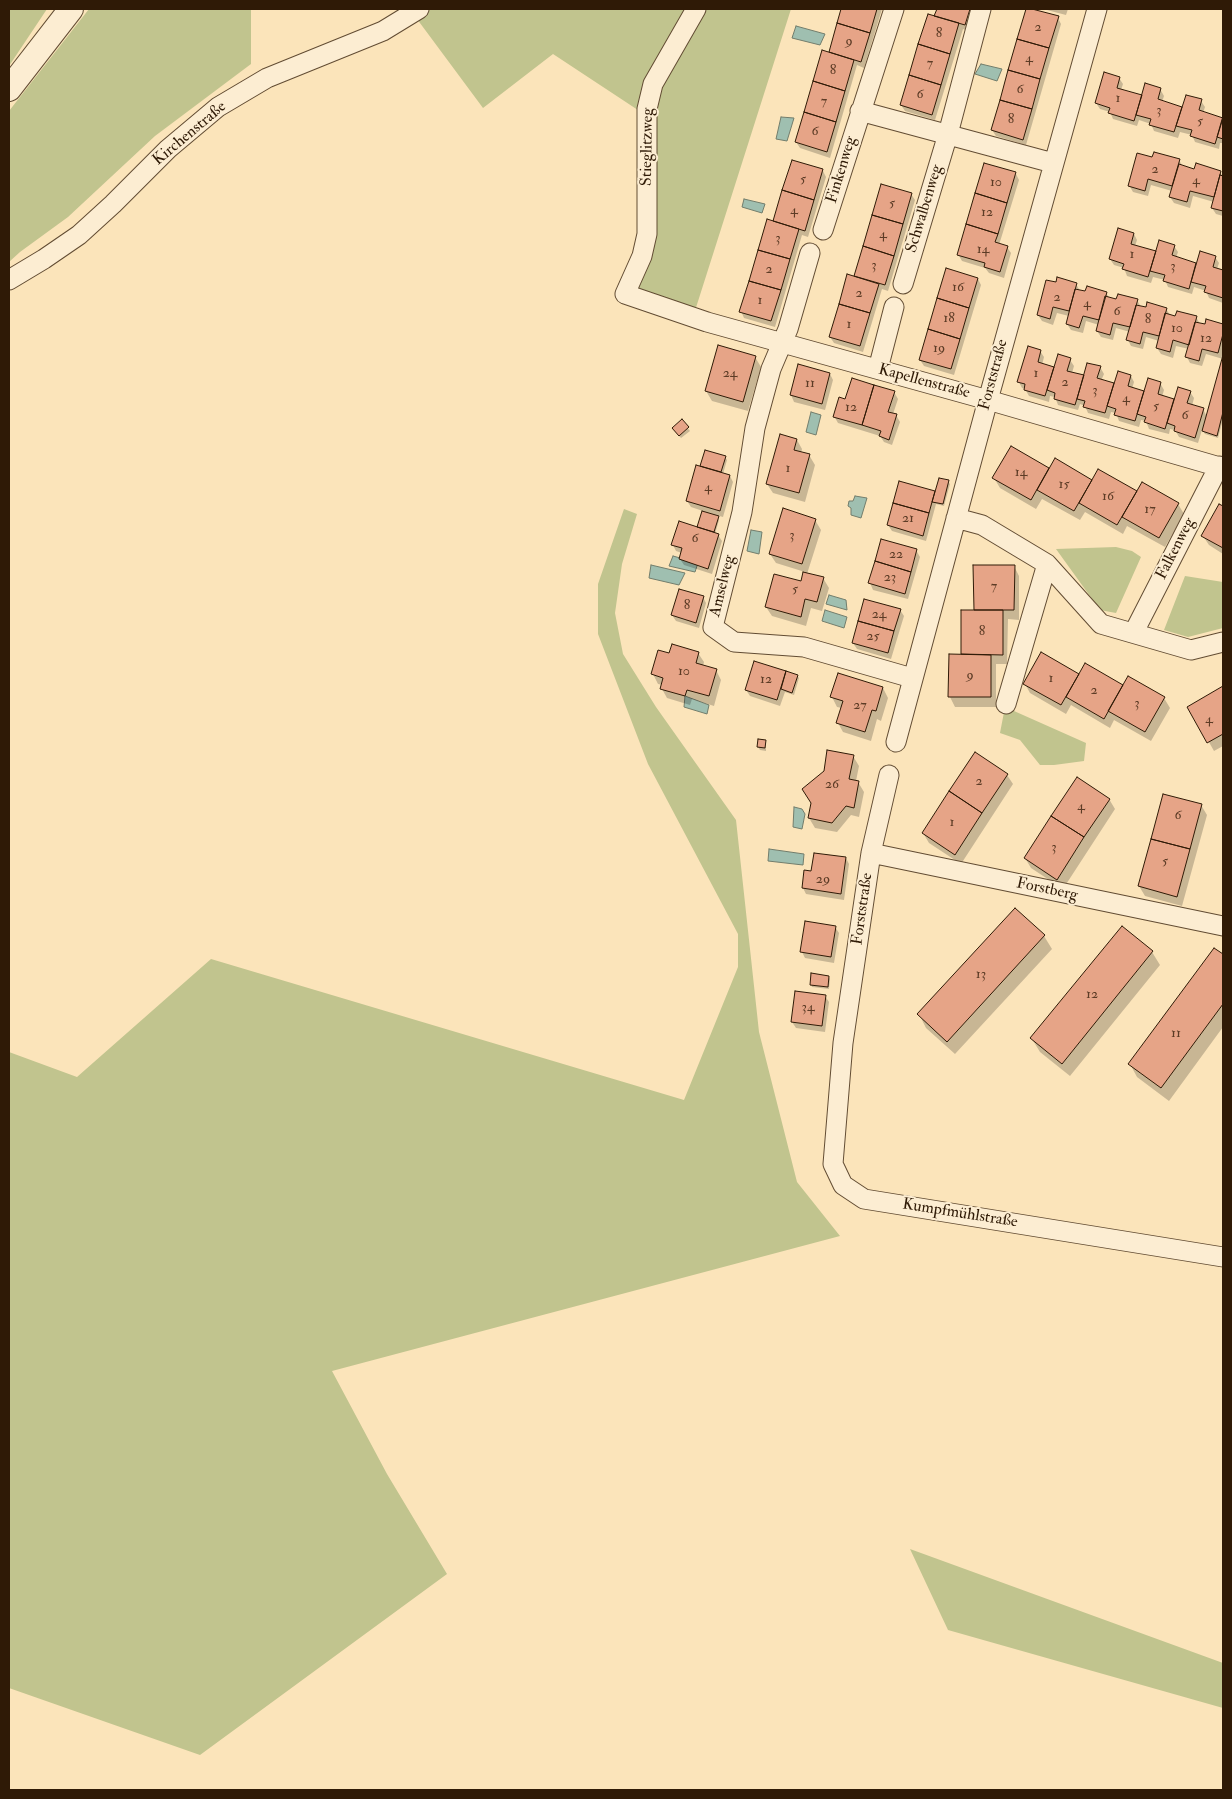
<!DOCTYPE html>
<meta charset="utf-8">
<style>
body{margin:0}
#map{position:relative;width:1232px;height:1799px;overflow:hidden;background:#fbe4ba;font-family:"IM FELL Double Pica",serif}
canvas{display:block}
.frame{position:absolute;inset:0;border:10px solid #2f1a06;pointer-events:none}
</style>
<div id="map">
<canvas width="1232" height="1799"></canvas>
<div class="frame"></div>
</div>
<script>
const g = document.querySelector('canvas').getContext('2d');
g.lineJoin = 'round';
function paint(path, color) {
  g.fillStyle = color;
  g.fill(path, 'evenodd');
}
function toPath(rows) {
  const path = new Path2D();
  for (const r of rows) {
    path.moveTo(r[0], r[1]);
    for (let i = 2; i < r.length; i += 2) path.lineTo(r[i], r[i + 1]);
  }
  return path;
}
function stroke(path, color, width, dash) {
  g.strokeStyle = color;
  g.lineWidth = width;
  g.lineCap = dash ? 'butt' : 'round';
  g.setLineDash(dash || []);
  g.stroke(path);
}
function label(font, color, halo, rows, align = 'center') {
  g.font = font + ' "IM FELL Double Pica",serif';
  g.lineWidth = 4;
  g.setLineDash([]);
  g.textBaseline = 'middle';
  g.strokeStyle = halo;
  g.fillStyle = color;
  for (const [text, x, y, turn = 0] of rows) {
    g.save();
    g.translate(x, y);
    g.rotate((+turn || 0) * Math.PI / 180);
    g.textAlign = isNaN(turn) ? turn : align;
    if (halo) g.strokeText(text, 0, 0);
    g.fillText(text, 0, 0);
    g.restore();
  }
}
paint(toPath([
 [9,9,47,9,9,66],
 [89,9,251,9,251,64,155,136,68,217,20,252,9,262,9,111],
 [430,9,791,9,693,317,625,294,642,256,647,116,553,54,483,108,417,19],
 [624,509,637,514,622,564,615,613,623,654,656,707,736,820,759,1032,797,1182,840,1236,332,1371,387,1474,447,1574,200,1755,9,1688,9,1052,77,1077,211,959,684,1100,738,967,738,934,648,764,598,634,598,584],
 [1116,547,1132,551,1141,557,1116,613,1100,610,1056,549],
 [1185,576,1223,582,1223,628,1188,637,1164,630],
 [1005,707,1086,743,1084,761,1054,765,1040,765,1020,740,1000,733],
 [910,1549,1223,1663,1223,1708,948,1630]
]), '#c1c48e');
const water = toPath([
 [796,26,825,34,820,45,792,38,796,26],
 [981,64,1002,69,997,81,975,74,981,64],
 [781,117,794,118,787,141,776,139,781,117],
 [744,199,765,204,762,213,742,207,744,199],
 [811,412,821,415,816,435,806,432,811,412],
 [855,496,867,498,861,518,851,515,851,508,848,506,849,501,853,501,855,496],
 [751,530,762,532,759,554,747,551,751,530],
 [673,556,698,563,695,572,669,566,673,556],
 [651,565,685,573,679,585,649,578,651,565],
 [829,595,846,600,847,610,826,604,829,595],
 [825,610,847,617,844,628,822,621,825,610],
 [685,696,709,705,707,714,684,707,685,696],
 [794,807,802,809,805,814,802,829,793,827,794,807],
 [769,849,804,854,803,865,768,861,769,849]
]);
paint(water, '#9fbfb0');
stroke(water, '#727d6c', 1);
paint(toPath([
 [843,9,882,9,864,68,857,65,830,158,800,148,796,142,829,54],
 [938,9,975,9,968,31,963,29,935,120,905,111,901,105],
 [1027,9,1058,18,1061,24,1026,145,996,136,992,130],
 [1043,9,1068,9,1066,15],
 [1119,78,1123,84,1121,90,1142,96,1160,89,1164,96,1162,102,1183,108,1201,101,1205,107,1203,113,1223,119,1223,143,1220,143,1219,149,1195,142,1192,135,1180,132,1178,138,1154,131,1151,124,1139,120,1137,126,1113,119,1110,112,1100,109,1096,103],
 [1153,159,1179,160,1183,167,1195,170,1220,172,1223,177,1223,216,1216,214,1212,208,1214,202,1193,196,1190,208,1174,203,1170,197,1172,191,1151,185,1148,196,1133,192,1129,185],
 [823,171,826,177,808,237,802,235,775,327,744,318,741,311,774,223],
 [1016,174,1019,180,999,245,1007,247,1011,253,1004,278,989,273,985,268,962,261,958,254],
 [882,185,911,194,915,200,888,291,882,289,863,352,834,343,830,337,855,278],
 [1134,234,1137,240,1135,246,1156,253,1174,246,1178,252,1176,258,1197,264,1215,257,1219,263,1217,269,1223,271,1223,303,1209,298,1206,291,1194,287,1192,294,1168,287,1165,280,1153,277,1151,283,1127,276,1124,268,1114,265,1110,259],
 [978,279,981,285,954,375,924,366,920,360],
 [1076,284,1080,291,1106,293,1110,299,1117,300,1137,300,1141,307,1166,309,1170,315,1176,317,1196,317,1200,324,1205,326,1207,321,1223,325,1223,359,1206,354,1202,366,1190,363,1187,357,1189,349,1176,346,1173,358,1161,354,1157,348,1159,341,1146,337,1143,349,1131,346,1128,340,1130,332,1116,328,1113,340,1101,337,1097,331,1099,325,1086,321,1083,333,1071,330,1067,324,1069,316,1057,313,1053,325,1042,321,1038,315],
 [1040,351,1044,357,1042,365,1055,368,1070,360,1074,366,1072,373,1084,377,1100,367,1104,374,1101,381,1115,385,1131,376,1134,382,1132,389,1145,393,1160,383,1164,390,1162,397,1175,401,1190,392,1194,398,1192,406,1203,409,1207,417,1223,360,1223,419,1218,438,1205,434,1202,430,1198,443,1179,437,1175,430,1170,429,1169,434,1149,429,1146,421,1141,420,1139,427,1119,421,1116,413,1111,412,1109,419,1088,413,1085,406,1080,404,1078,410,1058,405,1055,397,1050,396,1049,402,1029,396,1025,389,1022,388,1019,382],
 [755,357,761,367,748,411,712,401,706,391],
 [799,366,830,374,833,380,825,410,794,402,791,395],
 [894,392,898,399,893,414,896,415,900,422,892,445,884,442,880,436,838,423,834,416,846,401],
 [682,421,690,431,681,438,675,431],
 [797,440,802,449,801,453,809,455,815,465,805,502,773,493,767,484],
 [1011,448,1050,470,1178,504,1184,514,1165,547,1127,526,1123,534,1085,512,1080,520,1042,499,1036,509,1000,488,994,478],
 [725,457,727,460,723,474,730,476,733,482,723,517,716,515,719,520,715,534,718,535,722,541,712,574,684,565,680,559,682,553,676,551,673,545,700,529,699,526,703,511,691,507,687,501,703,468,701,466],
 [900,482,936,492,948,482,950,484,944,506,936,504,926,541,892,531,888,525],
 [1220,506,1223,508,1223,554,1209,545,1203,536],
 [815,520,821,530,807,574,823,578,829,588,822,611,811,608,806,626,772,616,766,607,802,582,805,572,776,563,770,554],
 [916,550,920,557,908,599,873,590,870,583],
 [1014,566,1019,576,1019,620,1008,619,1007,664,996,664,996,707,955,707,950,697,962,656,962,611,975,611],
 [703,597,706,603,699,628,676,621,672,615],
 [900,610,904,616,891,659,857,649,853,643],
 [698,653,704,662,703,666,716,670,721,680,714,706,692,699,690,705,667,698,662,689,663,685,658,684,653,674,670,655],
 [755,662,797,676,799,678,794,695,785,692,780,706,750,696,746,690],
 [1079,675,1123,687,1129,677,1164,698,1170,708,1151,741,1114,720,1110,728,1071,705,1066,714,1030,693,1025,684],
 [883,688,888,698,881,721,877,719,871,741,843,732,838,723,842,708,837,707,832,697],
 [1223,688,1223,746,1214,751,1189,707],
 [765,741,766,743,766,751,760,750,758,747],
 [853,756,859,766,856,781,858,782,864,792,859,817,851,815,837,832,815,828,809,818,825,771],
 [1007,775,1013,784,961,864,929,843,923,833],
 [1109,799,1115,809,1063,889,1031,868,1025,858],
 [1201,805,1207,815,1182,906,1145,896,1139,886],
 [846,858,849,864,844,900,806,894,803,888,805,871,812,873],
 [1015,909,1044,936,1052,949,955,1054,926,1028,919,1014],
 [835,927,839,933,834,963,805,958,802,952],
 [1122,928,1152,952,1160,965,1070,1076,1040,1052,1032,1039],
 [1214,950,1223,956,1223,1027,1169,1101,1137,1077,1130,1064],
 [829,977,830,979,829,989,812,987,811,984],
 [825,996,829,1002,825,1032,796,1028,792,1022]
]), '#0003');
const building = toPath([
 [841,9,877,9,870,33,837,23,841,9],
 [937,9,970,9,965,25,934,16,937,9],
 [1026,9,1032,9,1059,16,1049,48,1017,39,1026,9],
 [928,14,959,23,950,54,918,44,928,14],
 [837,23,870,33,861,62,829,52,837,23],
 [1017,39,1049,48,1040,79,1008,70,1017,39],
 [918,44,950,54,941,85,909,75,918,44],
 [822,50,854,60,845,91,813,81,822,50],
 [1008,70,1040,79,1032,109,1000,100,1008,70],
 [1104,72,1120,77,1117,88,1142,95,1134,121,1108,113,1110,108,1095,103,1104,72],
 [909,75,941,85,932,115,900,105,909,75],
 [813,81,845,91,836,122,804,112,813,81],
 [1145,83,1161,88,1158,99,1182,107,1174,132,1149,125,1151,119,1136,115,1145,83],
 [1186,95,1202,99,1199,110,1223,118,1215,144,1190,136,1192,130,1176,126,1186,95],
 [1000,100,1032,109,1023,140,991,130,1000,100],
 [804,112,836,122,827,152,795,142,804,112],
 [1223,116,1223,139,1217,137,1223,116],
 [1154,152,1180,159,1172,186,1148,179,1145,191,1128,186,1137,153,1152,157,1154,152],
 [792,160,823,169,814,200,782,190,792,160],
 [984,163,1016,172,1007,203,975,193,984,163],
 [1196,163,1221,171,1214,197,1190,191,1187,202,1169,197,1179,164,1194,169,1196,163],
 [1220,175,1223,176,1223,211,1211,208,1220,175],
 [881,184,912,193,903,224,872,215,881,184],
 [782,190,814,200,805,231,773,221,782,190],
 [975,193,1007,203,998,234,966,224,975,193],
 [872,215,903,224,894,256,863,246,872,215],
 [767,219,799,229,790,259,758,250,767,219],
 [966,224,998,234,995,242,1008,246,1000,272,984,267,985,263,957,255,966,224],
 [1118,228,1134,233,1131,244,1156,251,1148,277,1122,269,1124,264,1109,259,1118,228],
 [1159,240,1175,245,1172,255,1196,263,1189,289,1163,281,1165,275,1150,271,1159,240],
 [863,246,894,256,885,285,854,276,863,246],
 [758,250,790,259,781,290,749,281,758,250],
 [1200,251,1216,256,1213,267,1223,270,1223,298,1204,292,1206,286,1191,282,1200,251],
 [946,268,978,278,969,308,937,298,946,268],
 [847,274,879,284,870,313,839,304,847,274],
 [1057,277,1077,283,1069,311,1053,307,1050,319,1037,315,1046,280,1056,282,1057,277],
 [749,281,781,290,771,321,739,312,749,281],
 [1087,286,1107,292,1099,320,1083,316,1079,328,1066,324,1075,289,1085,291,1087,286],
 [1118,294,1138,299,1130,327,1113,323,1110,335,1096,331,1105,296,1116,299,1118,294],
 [937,298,969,308,960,339,928,329,937,298],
 [1147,302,1167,308,1159,336,1143,332,1140,344,1126,340,1136,305,1146,307,1147,302],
 [839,304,870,313,860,346,829,337,839,304],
 [1177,311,1197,316,1189,345,1173,340,1170,352,1156,348,1165,313,1175,316,1177,311],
 [1206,319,1223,324,1223,334,1218,353,1202,349,1199,361,1185,357,1195,322,1205,324,1206,319],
 [928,329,960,339,951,369,919,360,928,329],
 [718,345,756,356,743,402,705,391,718,345],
 [1028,346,1041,350,1038,362,1054,367,1045,396,1024,390,1025,384,1017,382,1028,346],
 [1058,354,1071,358,1067,371,1084,375,1075,405,1054,399,1055,393,1047,390,1058,354],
 [1223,355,1223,412,1217,436,1202,431,1223,355],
 [1087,363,1101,366,1097,378,1114,383,1105,413,1083,407,1085,401,1077,399,1087,363],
 [798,364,830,373,822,404,790,395,798,364],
 [1118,371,1131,375,1128,386,1144,391,1135,421,1114,415,1116,409,1107,406,1118,371],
 [852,378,874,385,862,425,833,417,839,397,845,399,852,378],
 [1148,378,1161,382,1158,394,1174,399,1165,429,1144,422,1146,417,1137,414,1148,378],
 [874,385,895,391,888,412,897,414,889,440,879,436,881,431,862,425,874,385],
 [1178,387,1191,391,1187,403,1204,408,1195,438,1174,431,1175,426,1167,423,1178,387],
 [682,419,689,427,679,436,672,428,682,419],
 [780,434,797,439,794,450,810,454,799,493,766,484,780,434],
 [1011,446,1049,468,1031,500,992,478,1011,446],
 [705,450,726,456,721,472,700,466,705,450],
 [1055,458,1092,480,1074,511,1037,490,1055,458],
 [696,465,730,475,720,511,686,501,696,465],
 [1098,469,1137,491,1117,525,1079,503,1098,469],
 [939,478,949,480,943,504,932,502,939,478],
 [899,481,935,491,929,513,893,503,899,481],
 [1142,482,1179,503,1159,538,1122,517,1142,482],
 [893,503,929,513,923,536,887,525,893,503],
 [1219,504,1223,506,1223,548,1201,536,1219,504],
 [783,508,816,519,802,564,769,554,783,508],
 [702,511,719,516,714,532,697,527,702,511],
 [679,521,719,534,708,569,679,559,682,548,671,545,679,521],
 [881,539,917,549,911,572,875,561,881,539],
 [875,561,911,572,905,594,868,583,875,561],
 [973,565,1015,565,1014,610,974,610,973,565],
 [803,572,824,577,817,602,805,599,801,617,765,607,774,574,801,581,803,572],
 [679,589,704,596,696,623,671,615,679,589],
 [864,599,901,609,894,631,858,621,864,599],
 [961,610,1003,610,1003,655,961,654,961,610],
 [858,621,894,631,888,653,852,643,858,621],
 [672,644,699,652,696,663,717,669,709,696,687,690,685,696,660,689,663,678,651,674,658,650,669,653,672,644],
 [1041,652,1079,674,1061,705,1023,684,1041,652],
 [949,654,991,655,991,697,948,697,949,654],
 [754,661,786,671,777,700,745,690,754,661],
 [1085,663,1123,685,1104,719,1066,697,1085,663],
 [786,671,798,675,792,693,781,689,786,671],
 [838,673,883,687,876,711,872,710,865,732,836,723,843,701,830,697,838,673],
 [1128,676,1165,697,1145,732,1108,711,1128,676],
 [1223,686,1223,734,1207,743,1187,707,1223,686],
 [758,739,766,740,765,748,757,747,758,739],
 [827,750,854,755,849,779,859,781,854,808,846,806,832,823,808,818,811,803,802,789,824,771,827,750],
 [975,752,1008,774,982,813,949,791,975,752],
 [1077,777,1110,799,1084,837,1051,816,1077,777],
 [949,791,982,813,955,855,922,833,949,791],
 [1163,794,1202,804,1190,849,1151,839,1163,794],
 [1051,816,1084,837,1057,880,1024,858,1051,816],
 [1151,839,1190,849,1177,897,1138,886,1151,839],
 [814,853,846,857,841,894,802,888,804,870,811,871,814,853],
 [1015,908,1045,935,947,1042,917,1014,1015,908],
 [805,921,836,926,831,957,800,952,805,921],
 [1122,926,1153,951,1062,1064,1030,1038,1122,926],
 [1214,948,1223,954,1223,1004,1161,1088,1128,1064,1214,948],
 [811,973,829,976,828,987,810,985,811,973],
 [795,991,826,995,822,1026,791,1022,795,991]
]);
paint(building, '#e6a487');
stroke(building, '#2f1a06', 1);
const minor = toPath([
 [696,9,653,84,647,109,647,234,642,256,625,294,707,322,988,400,1223,468],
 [860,111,1053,163],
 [823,230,894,9],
 [810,253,788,329,771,369,755,428,742,512,713,627,734,642,804,647,912,678],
 [9,280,44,259,79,235,113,204,168,149,218,107,267,78,383,31,419,9],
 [903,284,948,134,981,9],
 [878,369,894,307],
 [956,518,982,525,1047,564,1101,624,1191,650,1223,642],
 [1134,632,1219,466],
 [1006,704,1047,564],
 [896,742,988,400,1097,9],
 [889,775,871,853,843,1043,833,1164,843,1185,864,1199,1223,1257],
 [871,853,1223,926]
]);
const tertiary = toPath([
 [9,89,71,9]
]);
stroke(minor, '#624c33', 21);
stroke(tertiary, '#624c33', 26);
stroke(minor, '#fcedd2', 19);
stroke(tertiary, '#fcedd2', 24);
label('14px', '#5d3c26', null, [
 ["2",1038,28],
 ["8",939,34],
 ["9",849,42],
 ["4",1029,59],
 ["7",930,64],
 ["8",833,71],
 ["6",1020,90],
 ["6",920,95],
 ["1",1118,99],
 ["7",824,102],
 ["3",1159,111],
 ["8",1011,120],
 ["5",1200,122],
 ["6",815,132],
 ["2",1155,170],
 ["5",803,180],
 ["4",1196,181],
 ["10",996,183],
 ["5",892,204],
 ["4",794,211],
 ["12",987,213],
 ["4",883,235],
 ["3",778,239],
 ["14",983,250],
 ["1",1132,255],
 ["3",874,266],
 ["3",1173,267],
 ["2",769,270],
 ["16",958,288],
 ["2",859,294],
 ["2",1057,298],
 ["1",760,301],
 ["4",1087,304],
 ["6",1117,312],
 ["18",949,319],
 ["8",1148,320],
 ["1",849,325],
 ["10",1177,329],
 ["12",1206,339],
 ["19",939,349],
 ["24",730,374],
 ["1",1036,374],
 ["2",1065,383],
 ["11",810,384],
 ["3",1095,391],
 ["4",1126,399],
 ["5",1156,407],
 ["12",851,408],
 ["6",1185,416],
 ["1",788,469],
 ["14",1021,473],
 ["15",1064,485],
 ["4",708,488],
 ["16",1108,497],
 ["17",1150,510],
 ["21",908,519],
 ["3",792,536],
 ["6",695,539],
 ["22",896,555],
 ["23",890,578],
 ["7",994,587],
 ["5",795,590],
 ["8",687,606],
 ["24",879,615],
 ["8",982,632],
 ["25",873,637],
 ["10",684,672],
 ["9",970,676],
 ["1",1051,679],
 ["12",766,680],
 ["2",1094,691],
 ["3",1137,704],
 ["27",860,706],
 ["4",1209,720],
 ["2",979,782],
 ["26",832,785],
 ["4",1081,807],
 ["6",1178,816],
 ["1",952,823],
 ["3",1054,848],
 ["5",1165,862],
 ["29",823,880],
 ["13",981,975],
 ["12",1092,995],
 ["34",808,1008],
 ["11",1176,1034]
]);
label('16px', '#2f1a06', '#fcedd2', [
 ["Kirchenstraße",190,134,-40],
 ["Stieglitzweg",648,147,-89],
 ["Finkenweg",842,170,-73],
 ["Schwalbenweg",925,209,-73],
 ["Forststraße",994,375,-75],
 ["Kapellenstraße",924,382,15],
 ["Falkenweg",1176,549,-63],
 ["Amselweg",723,586,-76],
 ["Forstberg",1047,890,12],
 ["Forststraße",863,909,-82],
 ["Kumpfmühlstraße",960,1214,9]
]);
</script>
